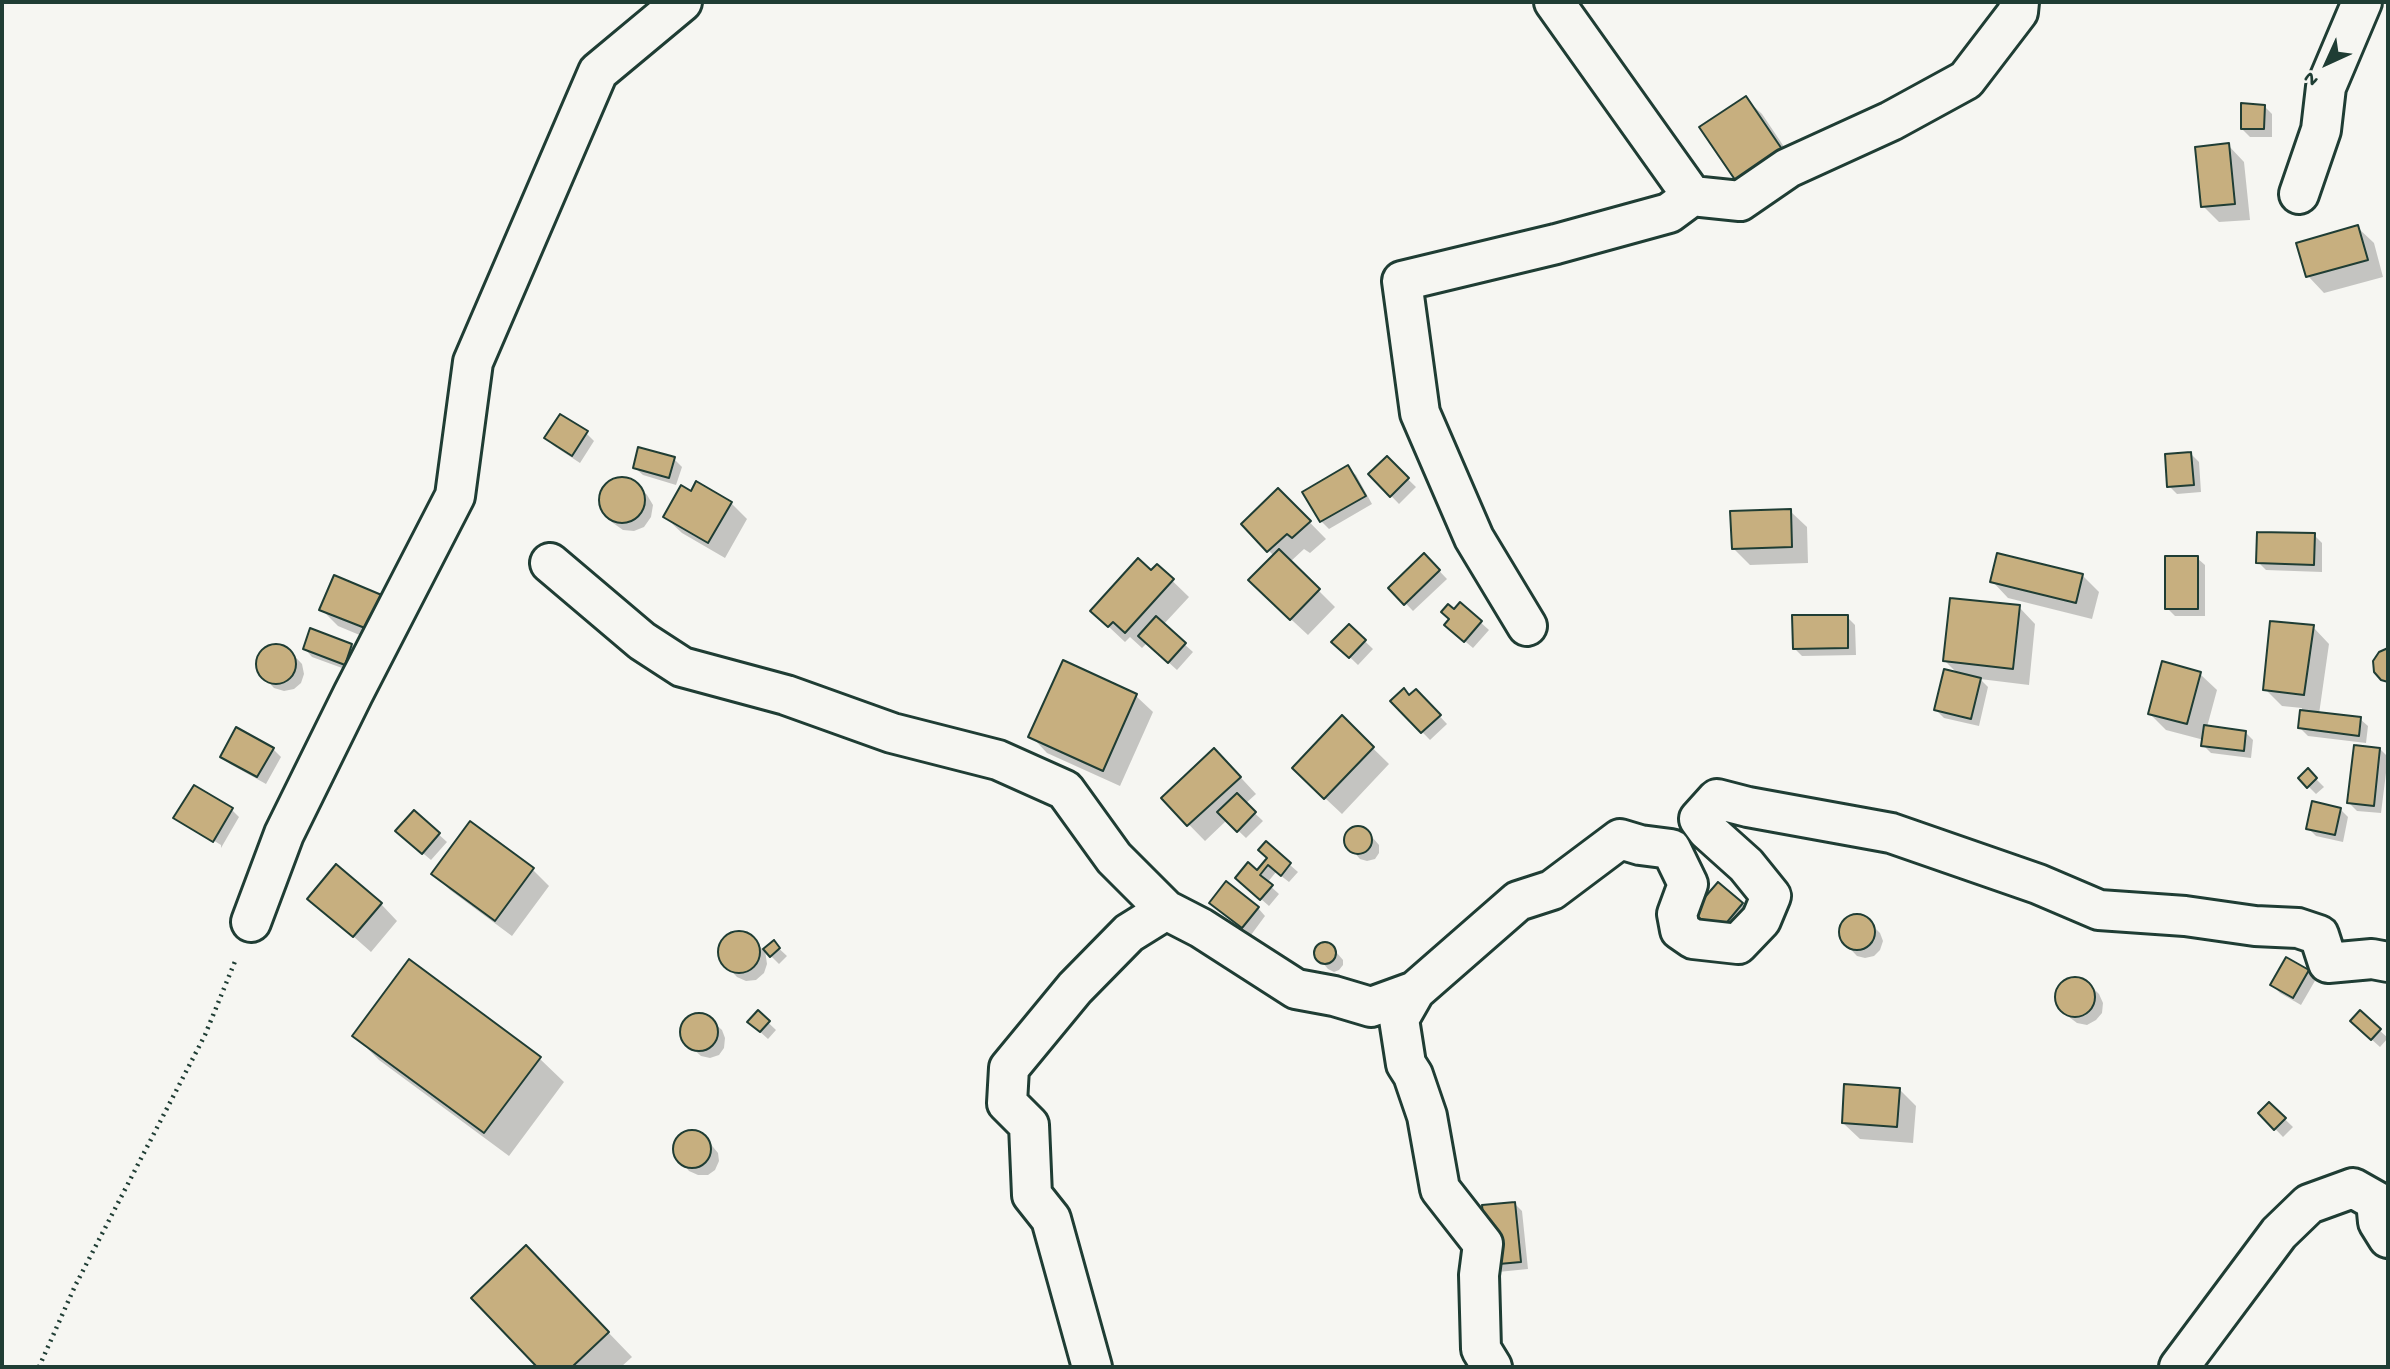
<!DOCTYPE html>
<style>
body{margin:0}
#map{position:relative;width:2390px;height:1369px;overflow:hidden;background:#f6f6f2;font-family:"Gochi Hand",sans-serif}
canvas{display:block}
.frame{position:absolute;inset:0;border:4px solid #1f3d34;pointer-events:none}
.north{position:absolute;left:2292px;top:28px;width:70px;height:70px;-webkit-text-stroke:5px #f6f6f2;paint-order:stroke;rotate:225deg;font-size:19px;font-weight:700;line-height:28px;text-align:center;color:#1f3d34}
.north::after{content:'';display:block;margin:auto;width:24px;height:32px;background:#1f3d34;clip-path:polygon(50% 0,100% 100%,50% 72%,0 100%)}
</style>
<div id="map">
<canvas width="2390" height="1369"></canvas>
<div class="frame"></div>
<div class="north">N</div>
</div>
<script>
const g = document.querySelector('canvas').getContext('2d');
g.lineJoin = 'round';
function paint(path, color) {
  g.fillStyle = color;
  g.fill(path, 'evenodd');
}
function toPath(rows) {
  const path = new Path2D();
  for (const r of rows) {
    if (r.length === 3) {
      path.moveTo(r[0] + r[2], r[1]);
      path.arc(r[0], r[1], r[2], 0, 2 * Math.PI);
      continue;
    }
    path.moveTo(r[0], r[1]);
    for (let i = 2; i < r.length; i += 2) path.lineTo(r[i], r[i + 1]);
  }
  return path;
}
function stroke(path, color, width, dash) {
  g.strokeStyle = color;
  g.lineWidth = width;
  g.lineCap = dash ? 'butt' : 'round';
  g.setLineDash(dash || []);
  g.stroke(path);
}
paint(toPath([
 [1745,98,1762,114,1803,175,1743,189],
 [2264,106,2272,114,2272,137,2250,137,2242,129],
 [2228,145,2244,162,2250,220,2219,222,2203,206],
 [2357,227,2374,243,2383,277,2324,293,2308,276],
 [586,433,594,441,580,463,554,446,546,438],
 [2191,454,2199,462,2201,492,2177,494,2169,486],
 [674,459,682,467,676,485,643,475,635,468],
 [1387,459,1416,487,1399,504,1370,474],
 [1348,468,1356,475,1372,504,1329,529,1321,521,1305,492],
 [618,478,629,480,639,486,647,495,653,505,651,517,644,527,634,531,623,530,613,523,604,514,600,504,601,492,608,483],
 [1278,490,1326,539,1310,553,1304,549,1290,562,1335,607,1308,635,1267,597,1274,556,1243,524],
 [692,494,731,503,747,519,725,558,682,533,665,517],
 [1790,511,1807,527,1808,563,1750,565,1734,549],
 [2314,535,2322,543,2322,572,2266,570,2258,562],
 [1424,555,1447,579,1413,611,1391,588],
 [2197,558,2205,565,2205,616,2175,616,2167,608],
 [1157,566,1189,597,1163,625,1193,652,1177,670,1147,643,1142,648,1130,637,1125,642,1092,611],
 [2083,576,2099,592,2092,619,2008,598,1992,581],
 [335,577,386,646,338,626,321,609],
 [1460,604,1489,630,1473,648,1454,632,1454,611],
 [2019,607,2035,624,2029,685,1980,679,1988,687,1979,726,1944,718,1936,710,1958,674,1945,661],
 [1847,617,1855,625,1856,655,1802,656,1794,648],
 [1349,626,1373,649,1358,665,1334,642],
 [2313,627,2329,644,2319,714,2360,719,2368,726,2366,743,2308,736,2300,728,2302,708,2282,706,2265,689],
 [277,645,287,648,302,664,304,674,301,683,294,689,284,691,274,688,259,672,257,662,261,653,267,647],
 [352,645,359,653,353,672,312,657,305,649],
 [2200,674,2217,690,2207,727,2245,732,2253,740,2251,758,2211,753,2203,745,2204,740,2166,730,2150,714],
 [1416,691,1447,724,1430,740,1392,701,1410,697],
 [1136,696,1153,712,1120,786,1047,753,1031,736],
 [1342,718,1389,764,1342,814,1310,784],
 [273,749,281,757,266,784,230,764,222,756],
 [2380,749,2388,757,2381,813,2357,811,2349,803],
 [1231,767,1256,794,1245,804,1263,821,1246,838,1227,820,1205,841,1163,798],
 [2308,771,2324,787,2316,794,2300,778],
 [2340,809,2348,817,2343,842,2316,836,2308,828],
 [232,810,239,817,221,848,221,845,182,821,182,824,176,818],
 [414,812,447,842,431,860,406,839],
 [470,823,533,870,549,886,512,936,450,890,433,874],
 [1359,827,1366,830,1379,845,1379,853,1375,859,1367,861,1360,859,1346,843,1346,836,1351,830],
 [1266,844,1298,872,1289,882,1276,872,1267,883,1279,894,1269,906,1245,885,1269,859],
 [310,898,381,904,397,921,371,952],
 [1211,903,1258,908,1265,916,1251,935],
 [1742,904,1749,912,1726,940,1703,919],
 [1857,915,1865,918,1880,933,1883,941,1880,950,1874,956,1865,958,1857,956,1842,940,1840,931,1842,923,1848,917],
 [742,933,751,937,764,951,773,943,787,956,779,964,765,950,767,964,764,973,756,980,746,981,737,977,721,960,720,950,724,940,732,934],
 [1325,944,1331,946,1343,960,1343,965,1339,970,1334,972,1328,969,1316,955,1319,945],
 [2308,972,2316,979,2301,1005,2280,993,2272,985],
 [2073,978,2082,979,2090,985,2099,994,2103,1003,2102,1013,2096,1020,2087,1025,2077,1023,2069,1017,2060,1009,2057,1000,2058,990,2063,982],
 [758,1013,776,1030,768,1039,757,1029],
 [2360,1013,2388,1038,2380,1047,2360,1029],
 [698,1014,706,1016,722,1030,725,1038,724,1048,719,1055,710,1058,701,1056,685,1042,682,1034,683,1025,689,1017],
 [354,1035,539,1058,564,1082,509,1156,379,1060],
 [1899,1089,1916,1106,1913,1143,1860,1139,1843,1123],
 [2269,1104,2293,1127,2283,1137,2260,1113],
 [695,1131,704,1136,718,1153,719,1161,715,1170,708,1175,698,1175,689,1171,676,1155,675,1146,679,1137,687,1132],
 [1515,1204,1522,1211,1528,1269,1498,1272,1484,1207],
 [550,1272,632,1357,621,1367,540,1367,474,1298]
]), '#0003');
const building = toPath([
 [1746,96,1788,158,1742,190,1699,127,1746,96],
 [2241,103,2265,105,2264,129,2241,129,2241,103],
 [2229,143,2235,204,2201,207,2195,147,2229,143],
 [2358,225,2368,260,2306,277,2296,243,2358,225],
 [560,414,588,431,572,456,544,438,560,414],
 [638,447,675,457,669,478,633,468,638,447],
 [2191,452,2194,485,2167,487,2165,454,2191,452],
 [1387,456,1409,478,1390,497,1368,474,1387,456],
 [1348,465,1366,496,1320,522,1302,492,1348,465],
 [622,500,23],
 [696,481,732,502,708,543,663,517,681,485,691,491,696,481],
 [1278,488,1311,521,1292,538,1287,534,1267,552,1241,524,1278,488],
 [1791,509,1792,547,1732,549,1730,511,1791,509],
 [2257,532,2315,533,2314,565,2256,563,2257,532],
 [1279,549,1320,589,1290,620,1248,580,1279,549],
 [1424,553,1440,570,1404,605,1388,588,1424,553],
 [1997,553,2083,574,2076,603,1990,582,1997,553],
 [2165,556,2198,556,2198,609,2165,609,2165,556],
 [1138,558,1151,570,1157,564,1174,579,1125,633,1113,622,1108,627,1090,611,1138,558],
 [334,575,384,596,370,630,319,610,334,575],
 [1950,598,2020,605,2013,669,1943,661,1950,598],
 [1460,602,1482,621,1464,642,1444,625,1449,619,1441,612,1448,604,1454,609,1460,602],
 [1792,615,1848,615,1848,648,1793,649,1792,615],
 [1156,616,1186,643,1168,663,1138,636,1156,616],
 [2270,621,2314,625,2304,695,2263,690,2270,621],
 [1349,624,1366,640,1349,658,1331,642,1349,624],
 [310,628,352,644,345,665,303,649,310,628],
 [276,664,20],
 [2388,648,2388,682,2381,680,2374,672,2373,661,2379,652,2388,648],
 [1063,660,1137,694,1103,771,1028,737,1063,660],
 [2162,661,2201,672,2187,724,2148,714,2162,661],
 [1944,669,1981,678,1971,719,1934,710,1944,669],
 [1404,688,1409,695,1416,689,1441,715,1421,733,1390,701,1404,688],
 [2300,710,2361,717,2359,736,2298,728,2300,710],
 [1342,715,1374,747,1324,799,1292,768,1342,715],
 [2204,725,2246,731,2244,751,2201,746,2204,725],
 [236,727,274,748,257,777,220,757,236,727],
 [2354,745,2380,748,2374,806,2347,803,2354,745],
 [1214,748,1241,777,1187,826,1161,798,1214,748],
 [2308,768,2317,778,2307,788,2298,778,2308,768],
 [194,785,233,808,213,842,173,818,194,785],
 [1237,793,1256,812,1237,832,1217,812,1237,793],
 [2312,801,2341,808,2335,835,2306,829,2312,801],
 [414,810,440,833,422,854,395,831,414,810],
 [470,821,534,868,495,921,431,874,470,821],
 [1358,840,14],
 [1266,841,1291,863,1281,876,1268,865,1260,875,1273,885,1260,900,1235,878,1248,862,1257,870,1267,858,1258,850,1266,841],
 [336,864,382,903,353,937,307,899,336,864],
 [1226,881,1259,907,1242,928,1209,903,1226,881],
 [1718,882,1743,903,1718,933,1692,912,1718,882],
 [1857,932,18],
 [739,952,21],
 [774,940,780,948,770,957,763,949,774,940],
 [1325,953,11],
 [2286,957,2309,970,2293,998,2270,985,2286,957],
 [409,959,541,1057,484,1133,352,1036,409,959],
 [2075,997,20],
 [758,1010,770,1021,760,1032,747,1022,758,1010],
 [2360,1010,2381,1029,2371,1040,2350,1021,2360,1010],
 [699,1032,19],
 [1844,1084,1900,1088,1897,1127,1842,1123,1844,1084],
 [2269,1102,2286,1118,2274,1130,2258,1113,2269,1102],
 [692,1149,19],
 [1515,1202,1521,1262,1488,1265,1482,1205,1515,1202],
 [526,1245,609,1332,572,1367,537,1367,471,1298,526,1245]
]);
paint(building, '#c7af7f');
stroke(building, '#1f3d34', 2);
const minor = toPath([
 [2299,194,2321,130,2326,87,2362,2],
 [1692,196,1740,201,1788,168,1891,121,1966,80,2018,12,2019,2],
 [550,563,642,641,682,667,786,695,892,733,998,760,1065,790,1114,858,1166,910],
 [1527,626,1474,538,1420,413,1402,281,1556,244,1669,213,1692,196,1554,2],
 [251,922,284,834,353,694,455,496,473,362,598,72,682,2],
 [1415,991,1399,1019,1406,1064,1413,1075,1427,1116,1440,1189,1483,1244,1479,1275,1481,1349,1492,1367],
 [1092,1367,1051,1219,1032,1195,1029,1125,1007,1103,1009,1068,1075,988,1129,933,1166,910,1201,928,1296,989,1334,996,1371,1007,1415,991,1518,901,1552,890,1620,839,1640,845,1671,849,1688,884,1677,914,1680,930,1693,939,1738,944,1761,920,1771,896,1746,865,1707,830,1699,819,1717,799,1748,807,1891,833,2038,884,2099,910,2185,916,2255,926,2298,928,2319,935,2328,963,2372,959,2388,962],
 [2179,1367,2279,1233,2309,1204,2353,1188,2376,1201,2378,1222,2388,1238]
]);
stroke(minor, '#1f3d34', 44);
stroke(toPath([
 [39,1367,75,1286,205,1035,236,959]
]), '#1f3d34', 4.5, [2, 5]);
stroke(minor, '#f6f6f2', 38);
</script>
